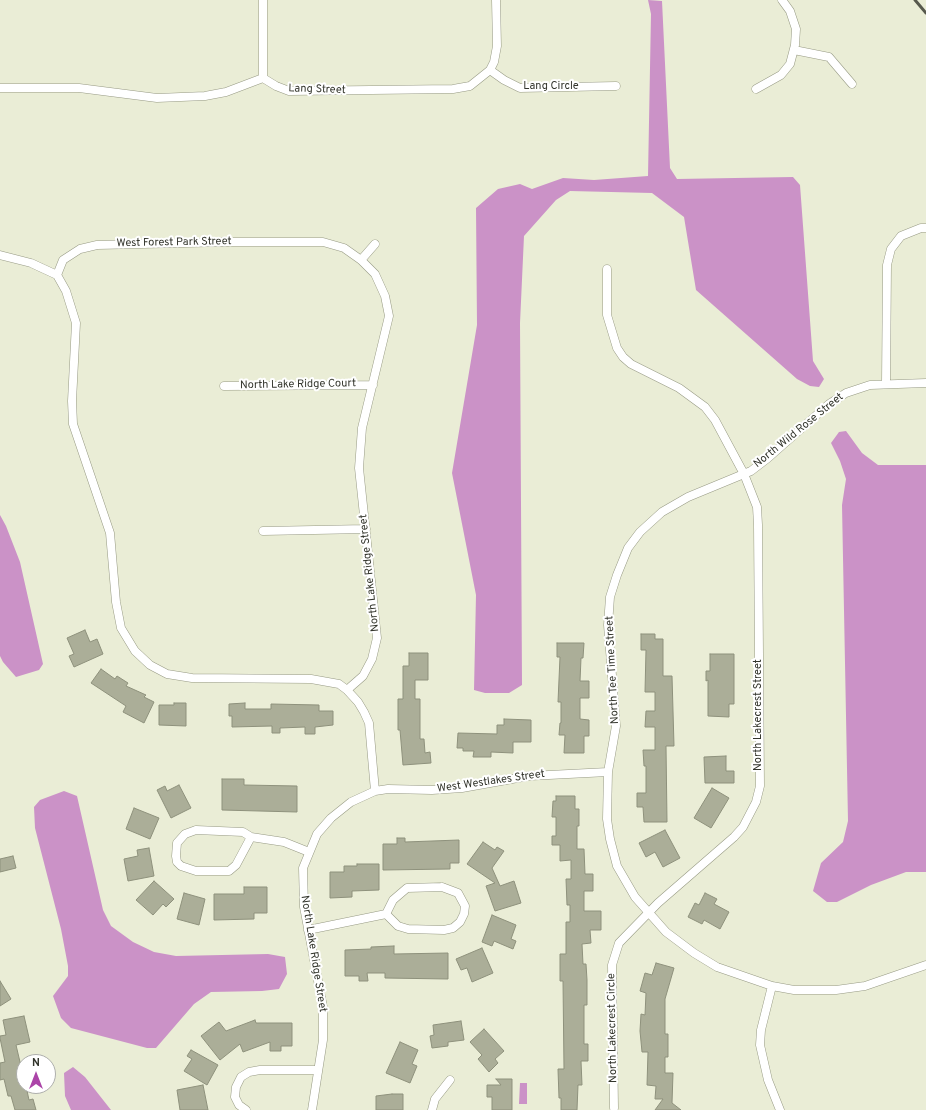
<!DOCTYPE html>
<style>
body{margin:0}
#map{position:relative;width:926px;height:1110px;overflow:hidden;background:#eaedd6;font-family:Overpass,sans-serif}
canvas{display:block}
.north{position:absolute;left:16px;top:1054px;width:40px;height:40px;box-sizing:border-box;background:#fff;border:1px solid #adaeab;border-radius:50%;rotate:0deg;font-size:11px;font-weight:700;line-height:16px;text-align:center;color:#33352c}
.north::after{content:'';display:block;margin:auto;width:14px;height:18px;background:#ab44a8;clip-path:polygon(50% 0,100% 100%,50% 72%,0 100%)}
</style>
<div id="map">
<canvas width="926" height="1110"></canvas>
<div class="north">N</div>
</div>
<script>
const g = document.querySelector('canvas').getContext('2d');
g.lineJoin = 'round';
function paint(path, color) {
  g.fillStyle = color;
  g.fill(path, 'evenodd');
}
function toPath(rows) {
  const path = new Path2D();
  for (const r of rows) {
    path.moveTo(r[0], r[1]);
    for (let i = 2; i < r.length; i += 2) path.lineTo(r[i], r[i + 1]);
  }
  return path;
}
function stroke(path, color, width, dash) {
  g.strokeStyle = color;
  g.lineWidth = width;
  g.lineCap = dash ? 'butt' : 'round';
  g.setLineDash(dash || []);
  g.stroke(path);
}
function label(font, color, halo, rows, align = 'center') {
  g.font = font + ' Overpass,sans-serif';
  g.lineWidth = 4;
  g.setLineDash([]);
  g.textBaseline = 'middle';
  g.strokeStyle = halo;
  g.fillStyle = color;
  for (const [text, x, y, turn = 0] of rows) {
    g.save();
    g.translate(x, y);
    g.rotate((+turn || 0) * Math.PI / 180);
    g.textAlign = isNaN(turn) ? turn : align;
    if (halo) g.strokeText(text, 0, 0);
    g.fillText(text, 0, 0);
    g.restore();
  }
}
paint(toPath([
 [648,0,662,1,670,168,677,179,793,177,800,185,813,361,824,379,819,387,810,386,797,379,696,290,684,217,652,193,570,191,556,200,524,236,520,323,522,685,509,693,485,693,474,690,476,595,452,473,477,325,476,208,498,189,520,184,532,189,563,178,594,180,648,176,651,14],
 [846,431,862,453,878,465,926,465,926,872,906,872,871,885,837,902,827,902,813,891,821,863,843,842,848,821,842,505,846,479,840,461,831,443,839,432],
 [0,515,6,526,20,562,43,664,39,670,16,677,3,662,0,656],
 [64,791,77,796,103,910,111,926,133,942,154,952,176,956,268,954,285,957,287,974,279,989,262,991,211,992,194,1004,156,1048,147,1048,71,1028,61,1018,53,996,68,976,68,966,61,929,35,828,34,807,40,800],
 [73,1067,85,1077,111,1110,71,1110,65,1096,64,1073],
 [520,1083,527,1083,527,1104,519,1104]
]), '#cb92c7');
const building = toPath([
 [85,630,90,642,97,639,103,654,74,667,69,656,74,654,67,638,85,630],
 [641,634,655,634,655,639,663,639,663,676,672,676,674,746,666,746,667,822,644,822,643,807,637,807,637,793,646,793,646,766,644,766,643,750,655,750,655,727,645,727,646,711,655,711,655,692,645,692,646,650,641,650,641,634],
 [557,643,584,643,583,658,581,658,580,681,589,681,589,698,580,698,580,719,589,720,589,736,584,736,584,753,564,753,565,735,559,735,560,723,561,723,561,702,558,702,560,657,557,657,557,643],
 [409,653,428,653,428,680,415,680,415,699,420,699,420,739,424,739,425,753,430,752,431,763,403,765,400,730,398,730,398,699,403,699,403,666,409,666,409,653],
 [710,654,734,654,734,704,729,704,729,717,708,716,708,680,706,681,706,671,710,671,710,654],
 [101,669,115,679,117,676,128,683,126,686,146,695,144,697,154,702,144,723,123,712,126,706,91,683,101,669],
 [174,703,186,703,186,726,159,725,159,705,174,705,174,703],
 [245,703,245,709,271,709,271,704,319,705,319,711,333,711,333,725,315,727,315,734,305,734,305,727,280,728,280,733,272,733,272,726,232,727,232,716,229,716,229,704,245,703],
 [504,719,531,720,531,742,513,742,513,753,491,752,491,757,473,757,474,751,463,751,463,748,457,748,458,733,497,734,497,725,504,725,504,719],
 [726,756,726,771,734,771,734,783,705,783,704,757,726,756],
 [222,779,244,779,244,785,297,786,297,812,222,810,222,779],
 [179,785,191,808,171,818,157,790,165,786,167,791,179,785],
 [712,788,729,798,711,828,694,818,712,788],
 [556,796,575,796,575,809,579,809,579,826,577,826,577,849,584,849,585,874,593,874,593,891,584,891,584,911,601,911,601,930,590,930,591,943,582,944,583,964,586,964,587,980,587,1005,584,1005,584,1044,588,1044,588,1061,581,1061,582,1085,578,1085,577,1110,561,1110,561,1098,559,1098,558,1069,564,1069,563,981,560,981,560,954,566,954,566,922,570,922,570,905,567,905,566,879,571,879,571,860,560,861,560,845,552,845,552,836,556,836,556,817,552,817,553,801,556,801,556,796],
 [134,808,159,818,150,839,126,829,134,808],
 [665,830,680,858,663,867,655,852,646,857,639,843,665,830],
 [397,838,405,838,405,842,459,840,459,863,450,863,450,869,383,870,383,844,397,844,397,838],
 [483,842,495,850,497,847,504,851,492,868,500,886,514,881,521,903,495,911,486,886,495,883,467,864,483,842],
 [149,848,154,876,128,881,124,859,138,856,137,850,149,848],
 [13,856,16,868,0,872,0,859,13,856],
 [357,864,379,864,379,890,352,891,352,897,330,898,330,872,344,872,344,866,357,866,357,864],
 [154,881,174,899,166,907,163,904,153,915,136,900,154,881],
 [244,887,267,887,267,913,254,913,254,919,214,920,214,894,244,894,244,887],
 [184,893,205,899,199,925,177,919,184,893],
 [705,893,717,899,714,904,729,912,720,929,704,920,702,924,688,917,695,903,699,905,705,893],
 [492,915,516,925,511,939,516,941,513,949,494,941,492,946,482,942,492,915],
 [394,946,394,954,448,953,448,979,385,978,385,973,367,973,368,981,359,981,359,976,345,976,345,950,371,949,371,947,394,946],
 [482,948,493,973,472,982,467,968,461,970,456,959,482,948],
 [656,963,674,968,665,999,665,1034,668,1034,668,1057,665,1057,665,1073,673,1073,672,1103,681,1110,655,1110,663,1099,655,1099,656,1086,647,1085,648,1052,642,1052,640,1031,641,1014,645,1015,646,993,640,991,645,973,652,975,656,963],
 [0,981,11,999,0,1006,0,981],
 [24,1016,30,1042,16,1045,24,1079,24,1086,26,1086,29,1100,33,1099,36,1110,15,1110,11,1096,8,1096,4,1079,0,1080,0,1063,5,1062,0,1038,0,1036,6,1035,3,1020,24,1016],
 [255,1020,256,1023,292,1023,292,1046,281,1046,281,1051,270,1051,270,1042,243,1052,240,1044,220,1060,201,1036,219,1022,226,1031,255,1020],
 [461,1021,464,1040,448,1042,448,1046,432,1048,430,1036,434,1035,433,1025,461,1021],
 [484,1029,504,1051,495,1059,498,1063,489,1072,478,1059,482,1055,470,1042,484,1029],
 [400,1042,418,1050,412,1064,417,1066,410,1083,386,1073,400,1042],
 [191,1050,218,1065,207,1085,184,1071,192,1059,187,1056,191,1050],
 [496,1079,512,1079,512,1110,492,1110,492,1097,487,1097,487,1085,501,1085,496,1079],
 [203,1085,208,1110,180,1110,177,1090,203,1085],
 [392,1094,403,1094,403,1110,376,1110,376,1096,392,1094]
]);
paint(building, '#abae98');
stroke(building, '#8e917c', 1);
const minor = toPath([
 [263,0,263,78],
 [794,50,829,57,852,84],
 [490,70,504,80,520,88,616,86],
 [0,88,79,88,157,98,205,96,226,92,263,78,276,86,289,91,453,89,470,86,490,70,494,62,497,46,496,0],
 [756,89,781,75,790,64,795,45,796,29,790,11,782,0],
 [0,255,31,263,57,275],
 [361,260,375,244],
 [607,269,607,315,617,348,623,357,631,364,679,388,705,407,715,420,744,474,757,507,758,525,760,786,756,802,743,827,734,837,658,903,619,943,612,965,614,1108],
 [57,275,63,260,80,249,97,245,228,242,323,242,344,248,361,260,375,274,385,296,389,316,362,428,359,468,377,638,372,659,363,676,347,690],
 [57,275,66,291,76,323,72,401,73,424,110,533,116,602,121,628,135,651,150,665,167,674,192,678,311,679,339,684,347,690,358,702,364,712,369,723,375,791],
 [926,383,870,385,846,393,829,404,768,458,751,471,688,497,662,512,640,532,628,548,617,575,610,597,608,625,616,726,608,772,607,819,610,839,617,866,635,897,666,932,694,953,717,967,772,986,794,990,836,990,865,986,926,965],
 [886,384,887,265,891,249,901,236,921,228,926,228],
 [224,386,373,385],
 [263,531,366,529],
 [196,830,243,832,251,837,236,865,229,871,196,871,181,866,177,862,176,856,177,843,185,834,196,830],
 [251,837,284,842,309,852],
 [442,887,458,893,465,906,464,914,460,922,453,928,444,930,408,929,398,926,386,914,393,900,407,888,442,887],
 [308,930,386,914],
 [772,986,761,1030,760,1045,768,1080,780,1110],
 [246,1110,239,1105,235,1097,236,1087,241,1077,249,1072,260,1070,318,1070],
 [312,1110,323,1040,323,1007,304,907,303,868,317,834,331,818,351,802,375,791,388,789,432,790,462,788,529,776,608,772],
 [432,1110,435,1099,450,1080]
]);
stroke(minor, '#979a84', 9);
stroke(minor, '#fff', 8);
stroke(toPath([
 [915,0,926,13]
]), '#57594d', 3);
label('11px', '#33352c', '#fff', [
 ["Lang Circle",551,87],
 ["Lang Street",317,90,2],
 ["West Forest Park Street",174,243,-1],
 ["North Lake Ridge Court",298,385,-1],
 ["North Wild Rose Street",799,431,-39],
 ["North Lake Ridge Street",370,573,-96],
 ["North Tee Time Street",613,670,-93],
 ["North Lakecrest Street",759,715,-90],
 ["West Westlakes Street",491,782,-8],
 ["North Lake Ridge Street",313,954,81],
 ["North Lakecrest Circle",613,1028,-91]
]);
</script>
